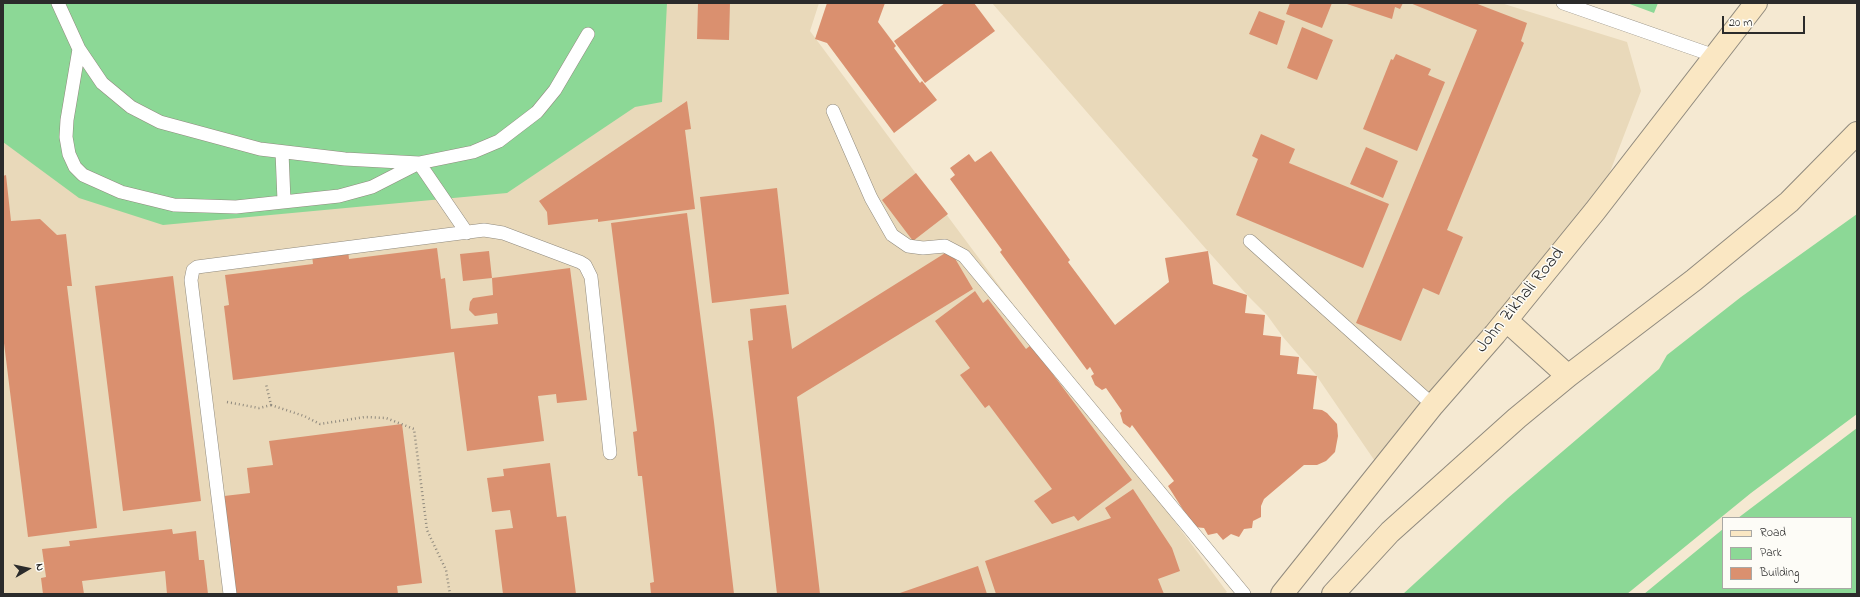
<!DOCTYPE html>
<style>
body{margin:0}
#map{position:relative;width:1860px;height:597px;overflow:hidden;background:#f5e9d2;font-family:"Indie Flower",sans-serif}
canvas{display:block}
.frame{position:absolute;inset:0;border:4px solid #2b2b2b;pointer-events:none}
.legend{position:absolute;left:1722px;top:517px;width:130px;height:72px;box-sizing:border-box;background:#fdfcf7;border:1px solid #a9a8a5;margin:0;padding:5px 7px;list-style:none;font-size:12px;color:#2b2b2b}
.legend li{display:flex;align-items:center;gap:8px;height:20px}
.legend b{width:20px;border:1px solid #a9a8a5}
.north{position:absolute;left:8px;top:549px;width:40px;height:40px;-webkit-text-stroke:3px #fdfcf7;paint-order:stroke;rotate:81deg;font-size:11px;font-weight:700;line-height:16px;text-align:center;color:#2b2b2b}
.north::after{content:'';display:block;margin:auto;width:14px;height:18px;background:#2b2b2b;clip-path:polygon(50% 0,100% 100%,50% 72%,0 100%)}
.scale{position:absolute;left:1722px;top:16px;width:83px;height:18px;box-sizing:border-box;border:2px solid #2b2b2b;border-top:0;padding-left:5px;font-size:12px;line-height:14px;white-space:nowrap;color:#2b2b2b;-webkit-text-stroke:3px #fdfcf7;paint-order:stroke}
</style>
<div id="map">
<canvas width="1860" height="597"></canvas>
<div class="frame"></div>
<ul class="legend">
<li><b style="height:5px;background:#fae7c3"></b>Road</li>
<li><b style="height:11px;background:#8cd896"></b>Park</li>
<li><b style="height:11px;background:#da906f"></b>Building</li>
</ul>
<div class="north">N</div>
<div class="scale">20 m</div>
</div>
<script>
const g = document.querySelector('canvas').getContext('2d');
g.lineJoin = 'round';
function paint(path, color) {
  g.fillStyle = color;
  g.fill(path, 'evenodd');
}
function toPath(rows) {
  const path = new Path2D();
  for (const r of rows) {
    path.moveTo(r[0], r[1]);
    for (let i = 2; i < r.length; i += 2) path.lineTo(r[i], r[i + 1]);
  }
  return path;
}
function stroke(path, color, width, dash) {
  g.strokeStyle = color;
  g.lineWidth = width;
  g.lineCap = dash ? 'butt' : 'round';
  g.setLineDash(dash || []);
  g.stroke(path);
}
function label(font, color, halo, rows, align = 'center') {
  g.font = font + ' "Indie Flower",sans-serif';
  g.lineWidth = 3;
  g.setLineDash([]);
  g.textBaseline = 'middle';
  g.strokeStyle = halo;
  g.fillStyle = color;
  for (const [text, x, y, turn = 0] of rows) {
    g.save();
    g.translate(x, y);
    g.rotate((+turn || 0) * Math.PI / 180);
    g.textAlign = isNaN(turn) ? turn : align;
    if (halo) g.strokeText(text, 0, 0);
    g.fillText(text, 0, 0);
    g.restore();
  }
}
paint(toPath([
 [3,3,819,3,810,31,1227,592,1224,594,3,594],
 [992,3,1501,3,1627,42,1641,91,1595,211,1381,470,1316,375,1283,337,1267,315,1248,296,1206,249]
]), '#e9d9ba');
paint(toPath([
 [3,3,667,3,662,102,635,107,507,193,163,225,79,198,3,142],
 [1627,3,1658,3,1654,13],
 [1857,214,1857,414,1751,493,1627,594,1403,594,1508,498,1659,369,1667,355,1741,297],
 [1857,428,1857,594,1644,594,1723,529,1723,588,1851,588,1851,518,1738,518]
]), '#8cd896');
paint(toPath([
 [698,3,730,3,729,40,697,39],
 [827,3,885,3,878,22,896,46,894,48,920,83,922,81,937,100,894,133,827,43,815,39],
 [945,3,974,3,995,31,925,83,894,41],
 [1290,3,1332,3,1322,28,1286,14],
 [1344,3,1403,3,1400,9,1395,7,1392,19],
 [1410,3,1475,3,1527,23,1521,41,1524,43,1447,230,1463,237,1439,295,1423,288,1401,341,1356,323,1477,30],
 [1259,11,1285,21,1277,45,1249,34],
 [1302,27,1333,40,1317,80,1287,68],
 [1396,54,1431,69,1428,75,1445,82,1417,151,1363,129,1391,59,1393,60],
 [687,101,691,129,685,130,695,209,598,222,598,219,548,225,547,212,539,201],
 [1261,134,1295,149,1289,163,1389,204,1363,268,1236,215,1258,159,1252,156],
 [1366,147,1398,161,1383,198,1350,184],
 [991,151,1070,260,1068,262,1115,325,1169,282,1165,258,1208,251,1213,284,1247,295,1245,313,1265,315,1263,335,1281,337,1280,355,1299,357,1297,374,1317,376,1313,409,1322,410,1327,413,1337,424,1338,436,1335,452,1326,461,1317,465,1304,465,1264,499,1261,506,1261,517,1253,521,1252,528,1244,529,1239,537,1231,534,1223,540,1217,533,1208,535,1204,528,1194,527,1168,486,1174,481,1132,425,1130,428,1123,423,1120,413,1122,411,1106,388,1102,390,1095,385,1091,376,1094,374,1090,367,1087,370,1000,252,1002,250,950,179,955,175,950,168,969,154,975,162],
 [916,173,948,214,913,241,882,200],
 [6,175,11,221,40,219,57,235,66,234,72,286,67,286,97,528,28,537,3,335,3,176],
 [777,188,789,294,712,303,700,197],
 [687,213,714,422,734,594,651,594,650,583,654,582,642,476,638,476,633,432,637,431,611,223],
 [437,248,441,279,445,278,451,329,498,324,497,313,475,316,469,310,470,302,473,298,493,295,492,278,570,268,587,400,557,403,556,394,538,396,544,441,467,451,454,352,233,380,224,306,229,305,225,275,313,264,312,255,348,250,349,259],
 [950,250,973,289,797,397,820,594,777,594,748,341,753,340,750,309,786,305,792,349],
 [489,251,492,278,463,281,460,254],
 [173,276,201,501,123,511,95,286],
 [975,291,983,303,988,299,1026,349,1031,345,1132,480,1078,521,1074,516,1052,524,1034,501,1052,489,989,405,985,408,960,375,970,368,935,321],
 [402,424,422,583,397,586,398,594,236,594,224,496,250,493,247,468,273,465,269,441],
 [550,463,557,517,566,516,576,594,503,594,495,530,513,528,510,510,492,512,487,478,504,476,503,469],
 [1133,489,1172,548,1180,571,1158,579,1164,594,996,594,985,561,1111,518,1105,508],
 [172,529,173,534,196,531,199,560,204,560,208,594,167,594,165,571,82,581,84,594,43,594,41,578,46,577,42,549,70,546,69,541],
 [978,566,987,594,897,594]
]), '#da906f');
const service = toPath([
 [58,3,79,49,102,83,131,107,160,122,260,149,345,159,419,163,473,152,499,141,537,112,555,90,588,34],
 [1563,3,1715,56],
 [79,49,67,120,66,137,69,154,75,167,83,175,121,192,174,205,236,207,339,196,372,187,419,163],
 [833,111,871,198,892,235,908,246,923,248,945,246,964,256,1244,594],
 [282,152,284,201],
 [419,163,467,233],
 [1250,241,1433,405],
 [230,594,191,280,193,270,197,267,484,230,503,233,580,262,585,265,591,277,610,453]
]);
const secondary = toPath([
 [1506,320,1568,376],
 [1282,594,1433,405,1495,334,1595,211,1756,3],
 [1333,594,1390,532,1517,418,1568,376,1694,280,1789,202,1857,133]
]);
stroke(service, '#908a7e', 14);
stroke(secondary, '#908a7e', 24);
stroke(toPath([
 [227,402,259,408,271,405,266,384],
 [271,405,304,416,320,424,365,417,386,418,414,429,427,530,446,570,450,594]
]), '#908a7e', 2.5, [1, 3]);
stroke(service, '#fff', 13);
stroke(secondary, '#fae7c3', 22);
label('18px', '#2b2b2b', '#fdfcf7', [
 ["John Zikhali Road",1521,301,-51]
]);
</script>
